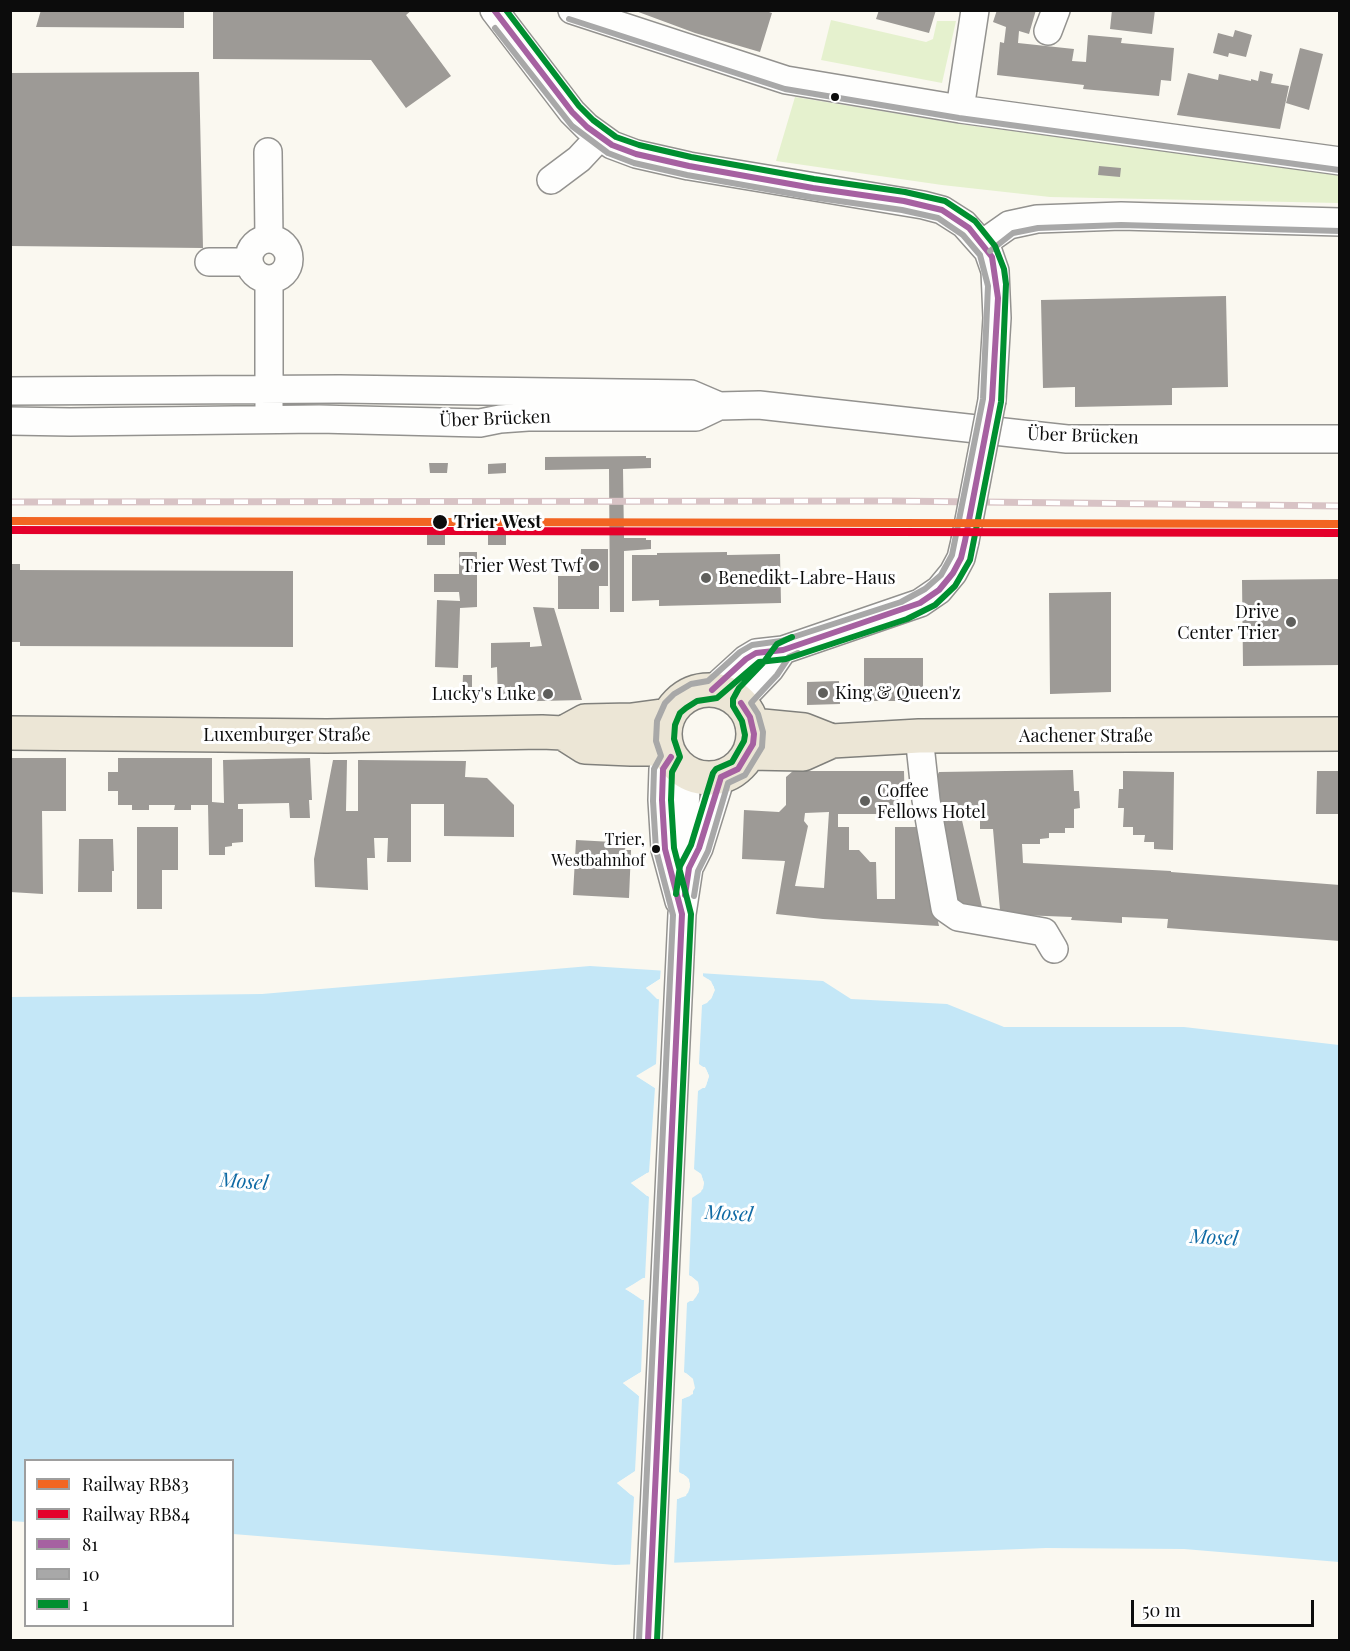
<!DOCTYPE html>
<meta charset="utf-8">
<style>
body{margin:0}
#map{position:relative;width:1350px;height:1651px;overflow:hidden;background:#faf8f0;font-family:"Playfair Display",serif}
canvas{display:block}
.frame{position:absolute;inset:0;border:12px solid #0c0c0c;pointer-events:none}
.legend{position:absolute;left:24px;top:1459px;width:210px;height:168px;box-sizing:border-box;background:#fff;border:2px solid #9e9e9e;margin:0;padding:8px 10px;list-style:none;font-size:18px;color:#0c0c0c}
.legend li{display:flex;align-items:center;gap:12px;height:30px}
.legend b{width:30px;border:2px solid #9e9e9e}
.scale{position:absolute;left:1131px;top:1600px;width:183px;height:27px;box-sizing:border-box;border:3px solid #0c0c0c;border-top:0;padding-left:8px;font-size:18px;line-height:21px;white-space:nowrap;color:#0c0c0c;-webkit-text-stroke:4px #fff;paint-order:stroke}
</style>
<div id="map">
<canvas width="1350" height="1651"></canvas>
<div class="frame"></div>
<ul class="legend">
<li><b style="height:8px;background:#f26522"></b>Railway RB83</li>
<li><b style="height:8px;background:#e4002b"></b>Railway RB84</li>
<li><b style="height:8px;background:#a661a1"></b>81</li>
<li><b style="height:8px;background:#a8a8a8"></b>10</li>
<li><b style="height:8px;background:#008f30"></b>1</li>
</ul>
<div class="scale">50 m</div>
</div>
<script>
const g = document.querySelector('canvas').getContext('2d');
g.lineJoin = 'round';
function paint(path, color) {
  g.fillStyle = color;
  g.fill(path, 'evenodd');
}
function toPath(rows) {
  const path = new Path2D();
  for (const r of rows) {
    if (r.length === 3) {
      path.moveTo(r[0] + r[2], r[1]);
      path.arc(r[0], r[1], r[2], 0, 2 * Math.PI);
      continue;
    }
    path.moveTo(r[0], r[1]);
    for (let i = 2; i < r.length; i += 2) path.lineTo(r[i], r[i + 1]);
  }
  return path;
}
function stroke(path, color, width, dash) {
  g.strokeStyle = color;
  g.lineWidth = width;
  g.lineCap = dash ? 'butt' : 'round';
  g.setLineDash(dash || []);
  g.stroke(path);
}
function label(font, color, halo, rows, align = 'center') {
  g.font = font + ' "Playfair Display",serif';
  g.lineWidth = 6;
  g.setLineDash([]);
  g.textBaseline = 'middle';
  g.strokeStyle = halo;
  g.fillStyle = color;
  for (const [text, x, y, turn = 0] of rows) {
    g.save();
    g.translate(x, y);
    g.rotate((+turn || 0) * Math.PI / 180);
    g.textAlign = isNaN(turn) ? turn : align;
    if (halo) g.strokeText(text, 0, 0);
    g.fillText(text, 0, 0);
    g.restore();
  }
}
paint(toPath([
 [831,20,926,42,933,39,937,21,956,21,942,83,821,60],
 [795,97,973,126,1339,172,1339,203,1050,197,942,185,776,161]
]), '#e5f1ce');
paint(toPath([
 [590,966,823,981,851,999,947,1004,1004,1027,1184,1027,1339,1045,1339,1562,1184,1549,1046,1548,615,1565,233,1534,232,1460,26,1460,25,1522,11,1521,11,997,262,994],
 [660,979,708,979,714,987,712,997,707,1003,702,1005,657,999,646,988],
 [656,1065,705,1067,709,1076,705,1088,655,1088,637,1076],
 [696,1171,701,1174,704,1183,703,1189,692,1197,647,1196,631,1183,647,1173],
 [691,1276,698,1282,699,1292,693,1301,642,1300,626,1289,643,1278],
 [641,1372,686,1373,693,1379,693,1394,682,1399,639,1396,623,1383],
 [636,1471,683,1474,689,1479,690,1487,688,1493,678,1499,631,1495,617,1483]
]), '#c4e7f7');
paint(toPath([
 [661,967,703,970,703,976,711,981,715,990,711,999,702,1005,699,1064,706,1069,709,1076,706,1086,698,1091,694,1169,701,1174,704,1183,701,1192,692,1198,689,1275,698,1282,699,1289,696,1297,687,1303,684,1372,693,1379,695,1388,690,1396,682,1399,679,1472,687,1477,690,1484,686,1496,677,1499,674,1566,630,1567,634,1497,617,1483,635,1471,639,1396,623,1383,641,1372,644,1300,625,1289,645,1278,649,1197,631,1183,649,1172,655,1088,636,1076,656,1064,659,999,646,988,660,979],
 [703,979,709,983,711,990,709,998,702,1002,659,996,651,988,661,982],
 [698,1067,703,1069,706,1077,703,1085,697,1088,655,1085,642,1076,656,1068],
 [693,1173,699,1177,701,1183,699,1190,692,1194,650,1193,636,1183,648,1176],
 [688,1279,693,1281,696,1287,694,1295,690,1299,643,1297,631,1289,644,1281],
 [641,1375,685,1376,691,1380,692,1387,688,1394,682,1396,639,1392,628,1383],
 [636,1474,679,1476,686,1480,687,1487,684,1493,677,1496,635,1493,622,1483]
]), '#faf8f0');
paint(toPath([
 [41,10,184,10,184,28,36,27],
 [213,10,412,10,406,15,451,76,406,108,371,60,213,59],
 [633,10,763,10,772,13,760,52,695,33],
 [879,10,936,10,929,33,876,19],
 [997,10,1036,10,1029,34,1019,31,1018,43,1074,49,1072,61,1086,62,1088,35,1122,38,1121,43,1174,48,1171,81,1161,80,1159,96,1083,89,1084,85,997,75,1000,42,1004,43,1006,27,993,22],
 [1112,10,1155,10,1152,34,1110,29],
 [1235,30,1252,35,1246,57,1229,53,1228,57,1213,53,1218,33,1233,37],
 [1300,48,1323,54,1309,110,1286,103],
 [1260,71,1273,74,1271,83,1289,86,1280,129,1177,115,1188,73,1218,80,1219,74,1251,81,1251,79,1258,81],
 [199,72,203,248,10,246,10,73],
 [1099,166,1121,168,1120,177,1098,175],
 [1226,296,1228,387,1172,388,1172,405,1075,407,1075,387,1043,388,1041,300],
 [646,456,646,458,651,458,651,468,623,469,624,538,646,538,646,540,651,540,651,549,624,551,624,612,610,612,609,469,545,470,545,457],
 [429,463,448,463,447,473,430,473],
 [506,463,506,473,488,474,488,464],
 [427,535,445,535,445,545,427,545],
 [488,535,506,535,506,545,488,545],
 [581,549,608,549,608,586,599,586,599,609,558,609,558,576,580,576],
 [459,552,477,552,477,607,460,608,458,668,435,667,437,600,460,601,459,592,434,592,434,574,459,574],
 [727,552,727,555,780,554,781,603,659,606,659,600,632,601,632,555,657,555,657,553],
 [10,564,20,564,20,570,293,571,293,647,20,646,20,642,10,642],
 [1340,579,1340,665,1243,666,1242,580],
 [1111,592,1111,692,1050,694,1049,593],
 [533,607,554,608,582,700,498,702,497,667,491,668,491,643,530,642,530,647,542,646],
 [864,658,923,658,923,701,864,701],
 [463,675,472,675,472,701,462,701],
 [839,681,840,704,807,705,807,682],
 [10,758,66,758,66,811,42,811,43,894,10,892],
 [118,758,212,758,212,802,224,803,223,760,310,758,312,800,309,800,310,818,290,818,289,803,238,804,238,809,243,809,243,842,232,843,232,846,225,847,225,855,209,855,208,805,191,805,191,810,174,810,175,805,149,805,149,810,132,810,132,805,118,805,118,791,108,791,108,772,118,772],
 [333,760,347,760,346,811,358,811,358,760,466,761,465,777,487,778,514,805,514,837,444,836,444,804,411,804,411,862,387,862,388,838,374,838,375,858,367,858,368,890,315,887,314,859],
 [1073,770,1074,791,1079,791,1080,808,1074,809,1074,828,1065,828,1065,833,1049,833,1049,838,1040,839,1040,844,1022,844,1023,863,1171,871,1171,872,1340,885,1340,941,1167,928,1168,919,1122,917,1122,923,1071,920,1072,917,1020,915,1000,910,993,829,980,829,980,816,961,816,982,907,959,904,940,816,936,778,939,772],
 [793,771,904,771,905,814,838,814,838,827,849,827,849,850,859,850,870,862,876,862,877,899,895,899,895,827,917,827,939,926,823,919,776,914,785,861,742,859,744,810,779,812,786,805,786,777],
 [829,812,824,888,795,886,808,826,804,821,805,813],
 [1123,771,1174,772,1173,850,1154,849,1154,842,1144,842,1145,835,1133,835,1133,827,1123,827,1124,808,1118,808,1119,789,1123,789],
 [1317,771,1340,771,1340,814,1316,814],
 [137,827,178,827,178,870,162,870,162,909,137,909],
 [79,839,113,839,114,871,112,871,112,892,78,892],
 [576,840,613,842,613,840,626,841,625,850,631,850,629,898,573,895]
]), '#9d9a96');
const minor = toPath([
 [494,10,572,112,587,127,612,145,636,154,689,166,923,205,942,210,964,224,988,251,995,271,997,318,992,400],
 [572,10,786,80,960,109,1340,161],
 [1048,31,1056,10],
 [960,109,975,10],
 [268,152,269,239],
 [551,180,579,159,593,144,597,135],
 [269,259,20],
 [984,245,992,237,1009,225,1037,219,1121,216,1340,222],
 [209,262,249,262],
 [269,280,269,407],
 [10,391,340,389,691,394,719,406],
 [10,421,70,422,319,419,480,423,500,419,528,417,696,417,719,406,759,405,1067,439,1340,439],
 [712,690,746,659,756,653,783,650,920,603,939,590,953,573,961,558,965,541],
 [741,703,746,694,770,669,783,650],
 [919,736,926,800,945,908,958,917,1044,932,1054,949],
 [671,757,663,769,662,800,665,849,679,901],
 [691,864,699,848,721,777],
 [648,1640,682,914,689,868,684,825,687,773]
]);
const major = toPath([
 [709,734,44],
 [752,725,804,730,832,741],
 [10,733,327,736,542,732,563,733,585,747,631,749,667,749],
 [563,733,585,721,632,720,669,715],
 [749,753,803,754,832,741,919,736,1340,734]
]);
stroke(minor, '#93928f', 30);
stroke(major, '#80807c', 36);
stroke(minor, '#fefefd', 27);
stroke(major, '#ece6d6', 33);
const rail = toPath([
 [10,502,891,501,1340,506]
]);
stroke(rail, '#d8c3c5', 7);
stroke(rail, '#fff', 4.5, [14]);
const minorBridge = toPath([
 [965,541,992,400]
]);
stroke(minorBridge, '#93928f', 30, []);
stroke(minorBridge, '#fefefd', 27);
stroke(toPath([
 [494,10,572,112,587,127,612,145,636,154,689,166,813,188,904,201,942,210,969,228,992,257,998,298,992,400,965,541,961,558,953,573,939,590,920,603,783,650,756,653,746,659,712,690],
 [721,777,738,769,753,744,754,734,750,717,741,703],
 [685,895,689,868,699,848,721,777],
 [648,1640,682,914,665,849,662,800,663,769,671,757]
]), '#a661a1', 6);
stroke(toPath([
 [569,19,785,89,959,118,1339,170],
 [495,28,572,126,608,153,634,163,687,175,811,197,902,210,938,218,963,235,980,255,988,286,983,399,952,555,941,575,925,589,901,602,781,641,752,645,740,652,708,681,691,684,674,694,665,703,657,721,656,741,661,756,654,769,653,801,656,850,673,915,639,1640],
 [990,251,1013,233,1038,228,1121,225,1340,231],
 [694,896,698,871,708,851,728,783,745,775,762,747,763,732,758,714,751,703,777,675,789,657,798,653]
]), '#a8a8a8', 6);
stroke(toPath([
 [506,10,579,106,593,120,616,137,639,145,691,157,814,179,905,192,945,201,975,221,995,246,1004,269,1006,284,1001,402,970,560,955,586,935,605,907,619,786,659,759,662,717,698,697,701,686,708,680,713,675,725,674,739,680,757,672,772,671,800,674,848,691,914,657,1640],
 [676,894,680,866,691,845,713,773,716,769,732,762,744,741,745,735,742,721,733,706,733,699,739,688,763,663,777,644,792,637]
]), '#008f30', 6);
stroke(toPath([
 [10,521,1340,524]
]), '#f26522', 8);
stroke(toPath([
 [10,530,1340,533]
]), '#e4002b', 8);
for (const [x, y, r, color] of [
 [835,97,5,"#0c0c0c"],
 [440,522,8,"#0c0c0c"],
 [594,566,6,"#5f5f5c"],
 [706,578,6,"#5f5f5c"],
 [1291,622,6,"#5f5f5c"],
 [823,693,6,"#5f5f5c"],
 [548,694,6,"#5f5f5c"],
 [865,801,6,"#5f5f5c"],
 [656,849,5,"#0c0c0c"]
]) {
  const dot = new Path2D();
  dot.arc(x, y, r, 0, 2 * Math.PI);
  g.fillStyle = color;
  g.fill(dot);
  stroke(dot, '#fff', 2);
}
label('16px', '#0c0c0c', '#fff', [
 ["Trier,",645,840],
 ["Westbahnhof",645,861]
], 'right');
label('18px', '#0c0c0c', '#fff', [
 ["Über Brücken",495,419,-2],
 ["Über Brücken",1083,436,2],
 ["Luxemburger Straße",287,735],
 ["Aachener Straße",1086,736]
]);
label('bold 18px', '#0c0c0c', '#fff', [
 ["Trier West",454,522]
], 'left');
label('18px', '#0c0c0c', '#fff', [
 ["Trier West Twf",582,566],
 ["Benedikt-Labre-Haus",718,578,"left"],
 ["Drive",1279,612],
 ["Center Trier",1279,633],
 ["King & Queen'z",835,693,"left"],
 ["Lucky's Luke",536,694],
 ["Coffee",877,791,"left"],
 ["Fellows Hotel",877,812,"left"]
], 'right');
label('italic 20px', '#0f6aa4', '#fff', [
 ["Mosel",244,1182,4],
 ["Mosel",729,1214,3],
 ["Mosel",1214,1238,3]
]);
</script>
